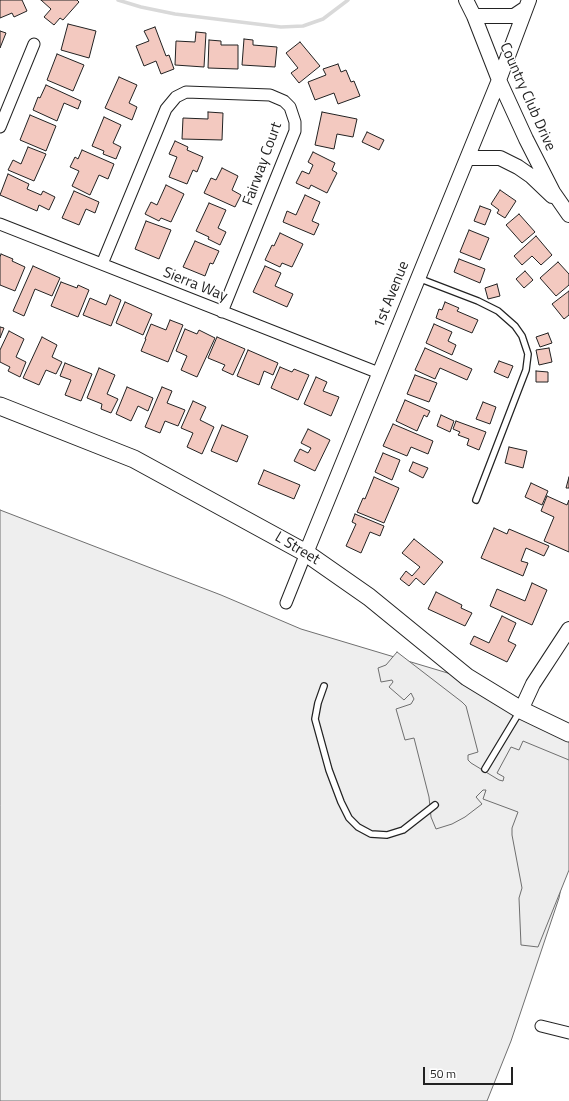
<!DOCTYPE html>
<style>
body{margin:0}
#map{position:relative;width:569px;height:1101px;overflow:hidden;background:#fff;font-family:"Titillium Web",sans-serif}
canvas{display:block}
.scale{position:absolute;left:423px;top:1067px;width:90px;height:18px;box-sizing:border-box;border:2px solid #222;border-top:0;padding-left:5px;font-size:12px;line-height:14px;white-space:nowrap;color:#222;-webkit-text-stroke:3px #fff;paint-order:stroke}
</style>
<div id="map">
<canvas width="569" height="1101"></canvas>
<div class="scale">50 m</div>
</div>
<script>
const g = document.querySelector('canvas').getContext('2d');
g.lineJoin = 'round';
function paint(path, color) {
  g.fillStyle = color;
  g.fill(path, 'evenodd');
}
function toPath(rows) {
  const path = new Path2D();
  for (const r of rows) {
    path.moveTo(r[0], r[1]);
    for (let i = 2; i < r.length; i += 2) path.lineTo(r[i], r[i + 1]);
  }
  return path;
}
function stroke(path, color, width, dash) {
  g.strokeStyle = color;
  g.lineWidth = width;
  g.lineCap = dash ? 'butt' : 'round';
  g.setLineDash(dash || []);
  g.stroke(path);
}
function label(font, color, halo, rows, align = 'center') {
  g.font = font + ' "Titillium Web",sans-serif';
  g.lineWidth = 3;
  g.setLineDash([]);
  g.textBaseline = 'middle';
  g.strokeStyle = halo;
  g.fillStyle = color;
  for (const [text, x, y, turn = 0] of rows) {
    g.save();
    g.translate(x, y);
    g.rotate((+turn || 0) * Math.PI / 180);
    g.textAlign = isNaN(turn) ? turn : align;
    if (halo) g.strokeText(text, 0, 0);
    g.fillText(text, 0, 0);
    g.restore();
  }
}
const green = toPath([
 [0,510,221,595,301,629,471,680,569,733,569,848,559,898,511,1041,487,1101,0,1101,0,510]
]);
paint(green, '#eee');
stroke(green, '#6f6f6f', 1);
const parking = toPath([
 [397,652,462,702,466,706,478,752,468,755,468,760,471,763,499,780,503,781,504,777,497,773,511,747,519,750,523,741,569,760,569,870,538,947,521,945,519,898,522,888,512,835,512,828,518,812,483,799,486,790,483,790,476,797,482,804,465,817,452,824,436,829,431,817,429,797,414,738,405,740,396,709,411,704,414,699,411,693,404,700,389,687,393,682,392,680,381,682,378,668,386,665,397,652]
]);
paint(parking, '#ededed');
stroke(parking, '#6f6f6f', 1);
stroke(toPath([
 [118,0,141,7,175,14,281,27,303,26,323,19,348,0]
]), '#d9d9d9', 3.5);
const building = toPath([
 [0,0,22,0,27,11,14,17,12,13,0,18,0,0],
 [41,0,77,0,79,2,63,20,60,18,54,25,44,17,51,9,41,0],
 [68,24,96,31,89,58,61,50,68,24],
 [155,27,166,56,169,55,174,69,161,74,156,61,144,66,136,46,149,41,144,31,155,27],
 [0,31,6,33,0,48,0,31],
 [196,32,206,33,204,67,175,65,176,41,195,42,196,32],
 [244,39,253,40,253,45,277,47,275,67,242,65,244,39],
 [209,40,221,41,221,45,238,45,238,69,208,68,209,40],
 [300,42,320,66,299,83,291,73,298,68,286,53,300,42],
 [57,54,84,65,73,91,47,80,57,54],
 [338,64,341,72,346,70,351,82,354,81,360,96,338,104,334,93,315,100,308,82,326,75,323,69,338,64],
 [119,77,137,85,129,103,137,107,132,120,105,108,119,77],
 [46,85,81,101,78,109,64,103,57,121,33,110,38,97,40,98,46,85],
 [208,112,223,113,222,140,182,139,183,118,208,119,208,112],
 [322,112,357,119,353,137,337,134,334,149,315,145,322,112],
 [30,115,56,126,46,151,20,140,30,115],
 [104,117,121,125,113,143,121,147,116,159,103,154,104,151,92,146,104,117],
 [367,132,384,140,379,150,362,142,367,132],
 [175,141,188,147,187,150,203,157,197,172,193,170,187,184,169,177,177,157,169,154,175,141],
 [28,147,46,154,34,181,8,170,13,160,21,164,28,147],
 [82,150,114,164,108,179,99,175,90,195,72,186,79,171,70,167,75,157,78,159,82,150],
 [313,152,335,163,332,170,337,173,327,193,311,185,309,189,296,183,302,171,309,174,313,165,308,162,313,152],
 [222,168,238,176,232,190,241,195,235,207,204,193,211,178,216,180,222,168],
 [8,174,29,184,27,189,41,195,43,191,55,197,49,210,39,205,37,211,0,195,8,174],
 [166,185,184,194,171,222,161,218,159,221,145,214,151,202,157,205,166,185],
 [500,190,516,201,505,218,497,213,499,210,491,204,500,190],
 [74,191,99,202,95,213,86,209,79,225,62,218,74,191],
 [305,195,320,202,312,221,319,224,314,235,283,222,287,211,296,215,305,195],
 [209,203,226,210,218,228,226,232,220,245,208,239,209,237,196,231,209,203],
 [480,206,491,210,485,225,474,221,480,206],
 [519,214,535,232,522,243,506,225,519,214],
 [146,221,171,230,159,259,135,249,146,221],
 [469,230,489,238,480,260,460,252,469,230],
 [280,233,303,244,292,267,282,263,280,267,265,260,272,245,274,246,280,233],
 [536,236,552,255,541,265,532,256,522,265,514,256,536,236],
 [195,241,219,251,213,264,210,263,205,276,183,267,195,241],
 [1,254,13,259,12,261,25,267,15,291,0,285,0,257,1,254],
 [459,259,485,269,480,283,454,272,459,259],
 [558,262,569,274,569,285,556,296,540,278,558,262],
 [33,266,60,278,52,296,35,289,24,316,13,311,33,266],
 [265,266,281,273,275,286,293,294,287,307,253,292,265,266],
 [525,271,533,280,524,288,516,279,525,271],
 [61,282,77,288,78,285,89,290,78,317,51,306,61,282],
 [497,284,500,296,488,299,485,288,497,284],
 [569,291,569,315,564,319,552,304,569,291],
 [110,295,121,300,111,326,83,315,90,298,106,305,110,295],
 [125,302,152,314,143,335,116,323,125,302],
 [445,302,459,308,457,311,478,320,472,333,436,318,439,309,442,310,445,302],
 [170,320,183,325,168,362,141,351,146,339,145,339,151,324,166,330,170,320],
 [434,324,452,332,448,341,456,345,452,355,426,343,434,324],
 [0,327,4,328,0,338,0,327],
 [185,329,197,334,199,330,215,338,197,377,181,370,187,356,176,351,185,329],
 [9,331,24,339,16,357,26,362,20,377,8,371,10,367,0,362,0,350,9,331],
 [548,333,552,343,540,347,536,337,548,333],
 [42,337,57,345,52,357,62,362,56,374,46,370,39,385,23,378,42,337],
 [217,337,245,349,233,375,222,370,225,365,208,358,217,337],
 [425,348,472,369,467,380,440,368,435,379,415,370,425,348],
 [549,348,552,362,539,365,536,350,549,348],
 [248,350,278,363,273,375,264,371,259,385,237,376,248,350],
 [499,361,513,366,508,378,494,372,499,361],
 [65,363,92,374,81,401,65,395,71,380,60,376,65,363],
 [280,367,292,372,294,369,309,375,298,400,271,388,280,367],
 [99,368,115,375,107,394,118,399,111,413,101,409,102,404,87,398,99,368],
 [536,371,548,372,548,382,536,382,536,371],
 [415,375,437,383,429,402,407,394,415,375],
 [316,377,327,382,323,391,339,397,331,416,304,404,316,377],
 [127,387,153,398,148,411,138,406,131,421,116,414,127,387],
 [162,387,172,391,167,403,185,410,178,426,165,421,160,433,145,427,162,387],
 [405,400,430,411,427,417,424,415,417,431,396,421,405,400],
 [193,401,206,407,200,420,214,427,202,454,187,447,193,433,181,428,193,401],
 [483,402,496,407,490,424,476,419,483,402],
 [441,415,454,421,450,432,437,426,441,415],
 [456,421,486,432,479,450,467,445,469,439,458,435,460,432,453,429,456,421],
 [393,424,433,441,428,454,411,447,407,456,383,446,393,424],
 [222,425,248,436,237,462,211,451,222,425],
 [308,429,330,440,315,471,294,461,300,449,308,453,311,448,301,443,308,429],
 [509,447,527,451,523,468,505,463,509,447],
 [383,453,400,460,392,480,375,472,383,453],
 [413,462,428,468,423,478,409,471,413,462],
 [264,470,300,485,294,499,258,484,264,470],
 [374,477,399,488,384,523,357,512,363,498,365,499,374,477],
 [569,477,569,488,566,488,569,477],
 [531,483,548,491,542,505,525,497,531,483],
 [547,496,567,505,569,500,569,552,544,541,554,517,541,511,547,496],
 [355,514,384,526,380,536,370,532,361,553,346,546,356,524,352,522,355,514],
 [494,528,507,534,509,529,549,546,544,556,526,548,521,561,528,563,523,576,481,558,494,528],
 [414,539,443,562,424,585,416,578,409,586,400,579,406,571,412,576,420,567,402,553,414,539],
 [532,583,547,590,532,625,490,606,497,589,525,601,532,583],
 [436,592,462,605,461,608,472,613,465,626,428,609,436,592],
 [502,616,516,623,508,641,516,645,507,662,470,644,474,636,489,643,502,616]
]);
paint(building, '#f3c9c0');
stroke(building, '#222', 1);
const service = toPath([
 [418,278,478,301,498,311,515,326,522,336,528,354,526,370,476,500],
 [324,686,318,703,315,719,329,770,341,802,349,818,358,827,371,834,387,835,403,830,435,805],
 [485,769,520,711]
]);
const minor = toPath([
 [0,127,34,44],
 [0,224,379,373],
 [102,264,166,109,176,97,186,92,270,95,284,101,290,107,295,122,295,131,222,312],
 [286,603,306,553],
 [541,1026,569,1033]
]);
const tertiary = toPath([
 [466,0,474,16,499,80,526,139,553,192,569,215],
 [474,16,514,16,526,8],
 [468,158,500,158,518,167,531,176,552,196],
 [306,553,499,80,529,0],
 [521,710,533,684,569,629]
]);
const primary = toPath([
 [0,406,134,459,306,553,369,597,467,677,521,710,569,733]
]);
stroke(service, '#222', 8);
stroke(minor, '#222', 13);
stroke(tertiary, '#222', 16);
stroke(primary, '#222', 19);
stroke(service, '#fff', 5.5);
stroke(minor, '#fff', 11);
stroke(tertiary, '#fff', 14);
stroke(primary, '#fff', 17);
label('15px', '#222', '#fff', [
 ["Country Club Drive",527,97,66],
 ["Fairway Court",263,164,-70],
 ["Sierra Way",195,285,22],
 ["1st Avenue",392,295,-68],
 ["L Street",297,549,31]
]);
</script>
